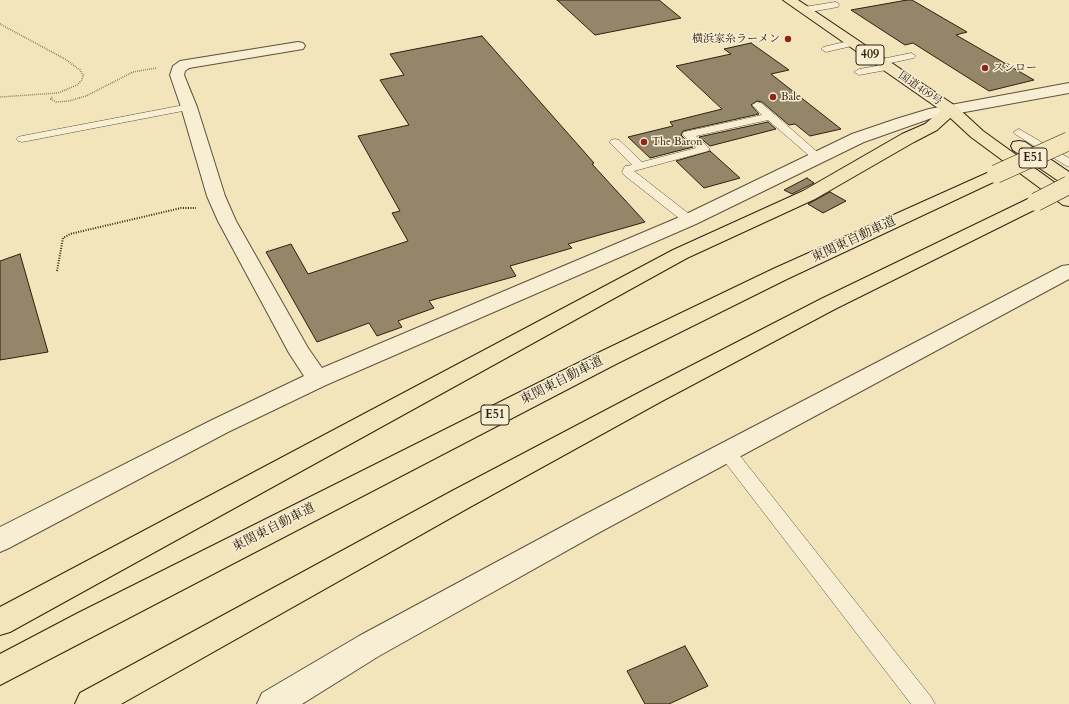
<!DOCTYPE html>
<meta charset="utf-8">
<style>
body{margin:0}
canvas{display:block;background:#f2e5bb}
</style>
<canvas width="1069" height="704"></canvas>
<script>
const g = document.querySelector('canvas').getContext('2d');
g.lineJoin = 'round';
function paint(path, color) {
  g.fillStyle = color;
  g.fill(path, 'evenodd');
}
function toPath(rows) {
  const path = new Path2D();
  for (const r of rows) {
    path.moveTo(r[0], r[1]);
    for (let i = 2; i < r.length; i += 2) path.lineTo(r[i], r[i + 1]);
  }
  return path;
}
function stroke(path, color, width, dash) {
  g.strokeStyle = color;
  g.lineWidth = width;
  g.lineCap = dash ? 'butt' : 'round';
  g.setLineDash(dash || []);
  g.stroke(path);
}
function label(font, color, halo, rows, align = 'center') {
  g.font = font + ' Cardo,"Noto Serif JP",serif';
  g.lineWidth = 3;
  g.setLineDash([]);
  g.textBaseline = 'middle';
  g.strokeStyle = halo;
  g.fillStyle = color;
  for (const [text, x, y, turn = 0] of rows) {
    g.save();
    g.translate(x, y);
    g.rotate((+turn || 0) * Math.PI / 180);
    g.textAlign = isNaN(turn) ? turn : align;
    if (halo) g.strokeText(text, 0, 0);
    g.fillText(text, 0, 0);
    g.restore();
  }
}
const building = toPath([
 [557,0,659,0,681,18,595,35,557,0],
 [907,0,912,0,967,32,956,35,1034,80,989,91,913,43,905,45,851,10,907,0],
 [482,36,594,163,592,164,645,222,568,244,572,248,510,266,516,276,429,301,434,308,398,321,402,327,377,336,369,323,317,342,266,252,291,244,308,274,408,241,392,213,400,211,358,136,409,125,380,80,404,75,390,54,482,36],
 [751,43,789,70,771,74,841,129,810,136,795,124,789,125,762,102,757,101,751,105,759,114,683,131,681,135,693,147,650,158,628,137,673,126,670,122,722,109,676,66,731,54,724,49,751,43],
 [768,122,776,129,710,146,699,137,768,122],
 [710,151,740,178,704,188,676,161,710,151],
 [807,178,814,183,792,194,784,190,807,178],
 [830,192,846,201,823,213,808,204,830,192],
 [20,254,48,352,0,360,0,261,20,254],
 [685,646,708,686,669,704,645,704,627,671,685,646]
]);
paint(building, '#948668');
stroke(building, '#2e200f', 1);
const service = toPath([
 [835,2,838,3,839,5,838,7,804,13,799,10,804,7,835,2],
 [853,40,856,41,858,43,856,45,826,52,821,49,823,47,853,40],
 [911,53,916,56,914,58,881,65,876,62,877,60,911,53],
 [888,64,892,65,893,67,892,69,859,75,854,72,859,69,888,64],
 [757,102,761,103,774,114,823,157,821,159,813,159,768,120,696,136,708,147,710,149,708,151,634,171,693,217,695,220,693,223,685,223,624,175,622,172,625,166,632,165,609,142,611,140,615,139,619,140,642,162,696,148,682,134,684,132,762,115,752,105,757,102],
 [189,104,193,105,194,107,193,109,22,142,18,141,16,139,18,137,22,136,189,104],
 [1019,129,1069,158,1069,167,1065,165,1015,134,1013,132,1019,129],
 [727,445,733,447,931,697,935,704,911,704,721,457,719,452,721,447,727,445]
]);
const minor = toPath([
 [298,42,303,43,305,46,303,49,189,68,185,71,184,75,197,107,225,196,236,221,308,348,322,368,682,216,852,134,896,119,929,109,1069,83,1069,93,932,118,864,142,696,224,326,385,228,432,9,548,0,552,0,527,212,420,304,376,289,353,218,221,207,196,181,107,170,75,173,66,180,61,298,42],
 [1069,265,1069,279,600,532,379,656,302,704,257,704,262,693,359,636,582,516,1062,266,1069,265]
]);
const trunk = toPath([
 [783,0,798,0,957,107,983,131,1069,193,1069,206,1063,205,971,137,945,113,783,0],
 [1019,141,1025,142,1069,172,1069,185,1063,184,1013,150,1011,146,1013,142,1019,141]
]);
const motorway = toPath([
 [951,105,957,107,959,110,937,130,914,142,815,199,687,258,10,632,0,635,0,607,673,250,803,191,902,134,925,124,945,107,951,105],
 [996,169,1002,170,1005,174,1002,178,787,279,616,364,0,685,0,654,78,613,600,352,773,269,996,169],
 [1036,197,1042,198,1045,202,1042,206,835,309,662,401,470,507,121,704,75,704,80,693,452,491,646,389,821,299,1030,198,1036,197]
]);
stroke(service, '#5f513a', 1);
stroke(minor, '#5f513a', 2);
stroke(trunk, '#2e200f', 2);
stroke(motorway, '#2e200f', 2);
stroke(toPath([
 [0,24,65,59,80,70,83,75,82,80,77,85,58,93,0,97],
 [52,97,51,99,56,102,69,101,86,96,133,72,156,68]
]), '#2e200f', 1.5, [0.5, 1.5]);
stroke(toPath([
 [57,271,63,238,70,234,181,208,196,208]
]), '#2e200f', 2, [1, 1.5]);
paint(service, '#f7eed3');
paint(minor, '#f7eed3');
paint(trunk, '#f2e5bb');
paint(motorway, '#f2e5bb');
const motorwayBridge = toPath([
 [996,174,1069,141],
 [1036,202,1069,185]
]);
stroke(motorwayBridge, '#2e200f', 19, []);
stroke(motorwayBridge, '#f2e5bb', 18);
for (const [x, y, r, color] of [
 [788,39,4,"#8f2418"],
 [985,68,4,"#8f2418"],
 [773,97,4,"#8f2418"],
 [644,142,4,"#8f2418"]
]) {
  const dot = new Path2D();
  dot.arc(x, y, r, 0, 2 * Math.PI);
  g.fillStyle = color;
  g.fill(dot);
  stroke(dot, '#f7eed3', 1.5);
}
label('11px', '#2e200f', '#f7eed3', [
 ["横浜家糸ラーメン",780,39,"right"],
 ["スシロー",993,68],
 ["Bale",781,97],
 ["The Baron",652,142]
], 'left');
label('11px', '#2e200f', '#f7eed3', [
 ["国道409号",920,89,35]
]);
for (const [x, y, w] of [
 [870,55,28],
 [1033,158,28],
 [495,415,28]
]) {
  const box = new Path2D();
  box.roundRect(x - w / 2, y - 10, w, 20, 3);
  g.fillStyle = '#f7eed3';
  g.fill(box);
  stroke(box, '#2e200f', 1);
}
label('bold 12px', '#2e200f', null, [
 ["409",870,55],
 ["E51",1033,158],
 ["E51",495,415]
]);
label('13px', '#2e200f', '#f7eed3', [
 ["東関東自動車道",854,240,-25],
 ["東関東自動車道",562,381,-27],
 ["東関東自動車道",274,528,-27]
]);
</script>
